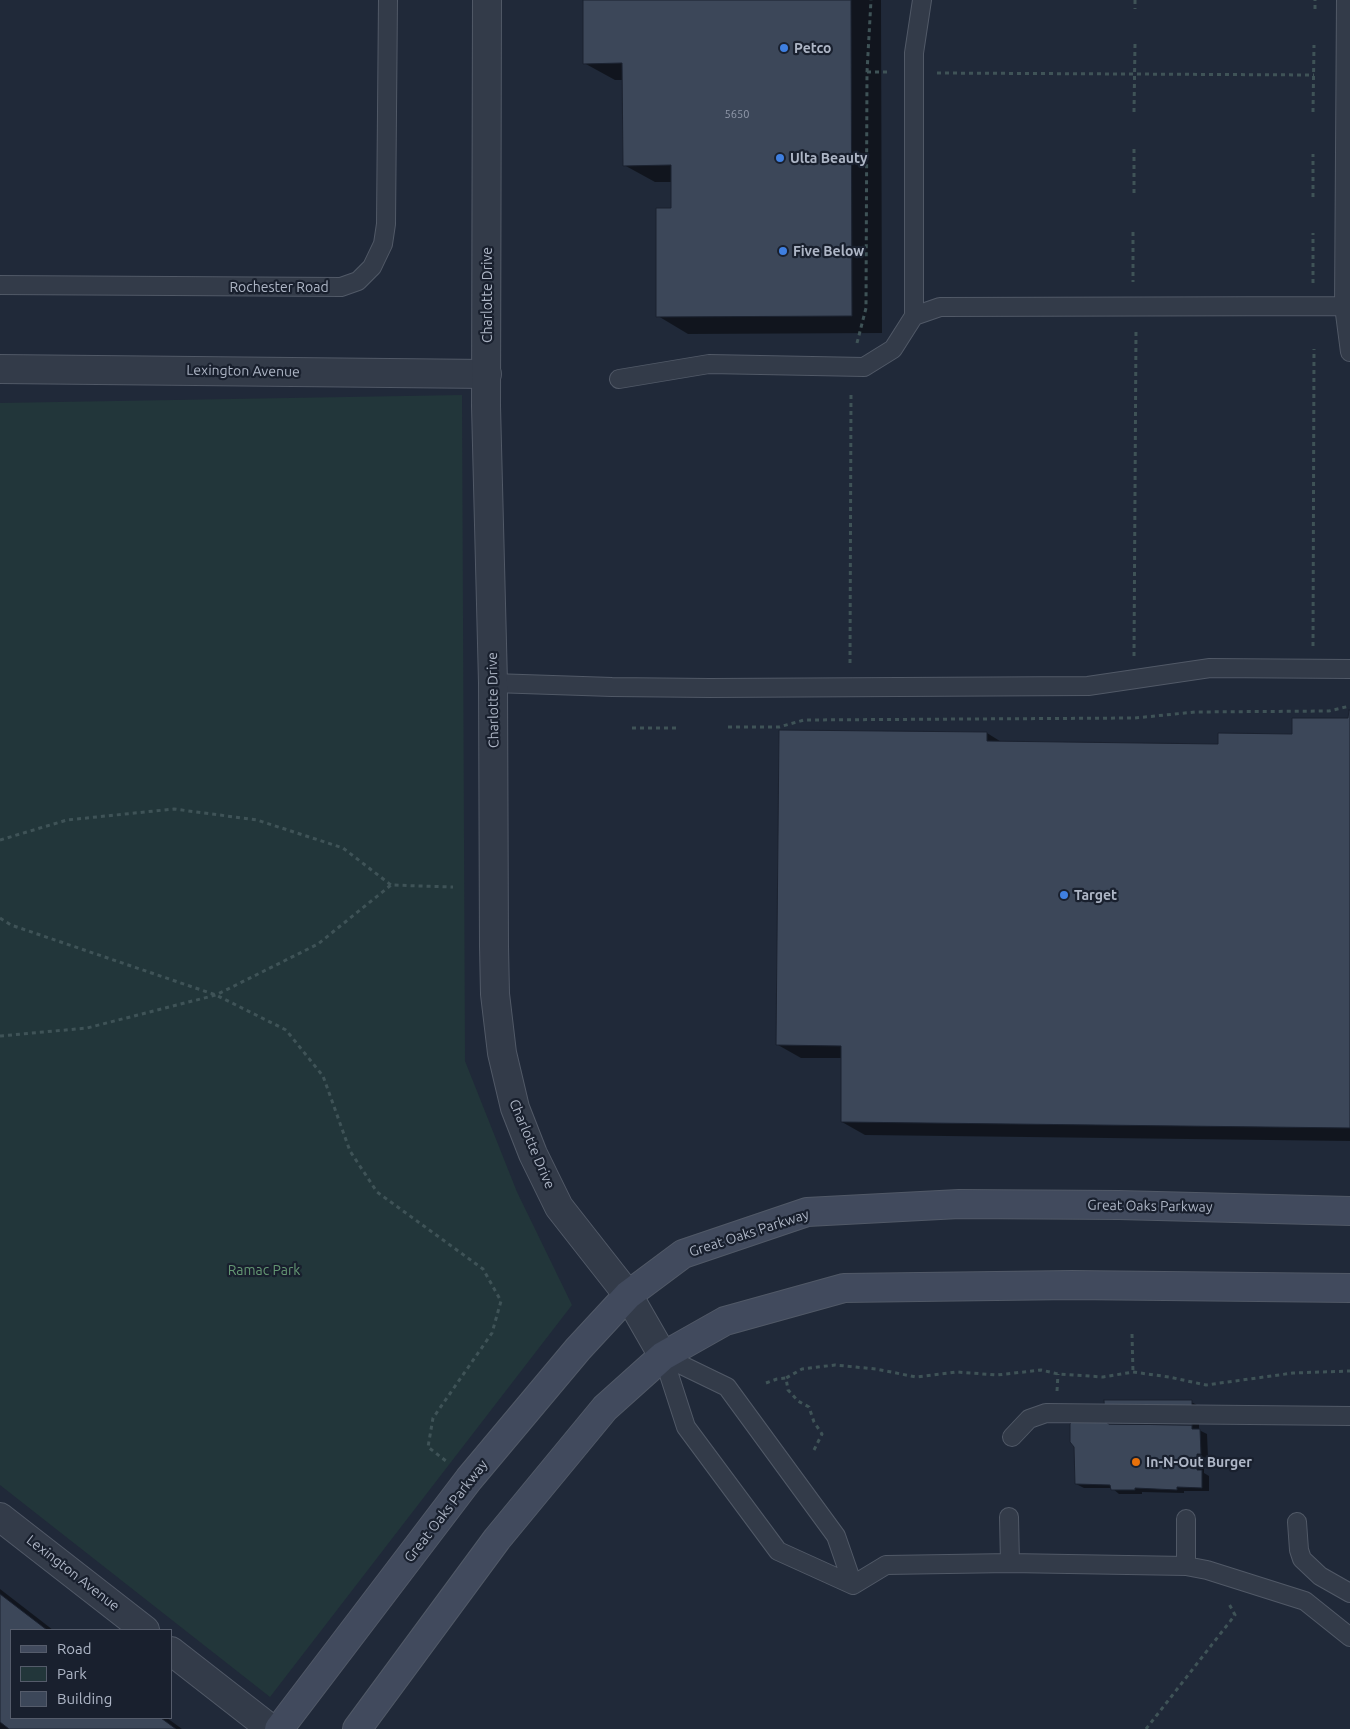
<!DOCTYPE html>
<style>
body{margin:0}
#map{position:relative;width:1350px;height:1729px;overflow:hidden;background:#202939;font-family:Ubuntu,sans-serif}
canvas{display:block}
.legend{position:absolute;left:10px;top:1629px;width:162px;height:90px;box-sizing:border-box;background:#19202e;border:1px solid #555c6b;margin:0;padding:6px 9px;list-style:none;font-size:15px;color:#aeb6c6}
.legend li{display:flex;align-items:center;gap:10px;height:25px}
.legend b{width:25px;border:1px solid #555c6b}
</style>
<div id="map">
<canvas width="1350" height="1729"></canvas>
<ul class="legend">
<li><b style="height:6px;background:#414a5d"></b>Road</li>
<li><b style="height:14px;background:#22363a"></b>Park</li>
<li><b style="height:14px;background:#3c4759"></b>Building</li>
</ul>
</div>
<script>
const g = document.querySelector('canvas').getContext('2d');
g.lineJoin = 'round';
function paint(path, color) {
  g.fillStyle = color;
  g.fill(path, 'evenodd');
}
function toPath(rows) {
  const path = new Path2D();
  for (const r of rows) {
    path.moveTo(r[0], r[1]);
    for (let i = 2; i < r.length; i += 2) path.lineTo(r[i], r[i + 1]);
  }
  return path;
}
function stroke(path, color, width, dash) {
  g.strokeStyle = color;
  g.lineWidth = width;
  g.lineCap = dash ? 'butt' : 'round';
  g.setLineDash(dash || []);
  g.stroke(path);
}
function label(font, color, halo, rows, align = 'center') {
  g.font = font + ' Ubuntu,sans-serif';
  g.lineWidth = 4.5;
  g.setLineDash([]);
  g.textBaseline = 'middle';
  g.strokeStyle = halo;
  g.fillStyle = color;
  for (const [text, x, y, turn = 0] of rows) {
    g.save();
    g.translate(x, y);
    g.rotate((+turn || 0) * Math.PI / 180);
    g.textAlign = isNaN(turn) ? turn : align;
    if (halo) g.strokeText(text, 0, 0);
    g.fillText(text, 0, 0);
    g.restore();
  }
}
paint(toPath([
 [462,395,465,1061,517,1192,572,1305,270,1697,0,1485,0,403]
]), '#22363a');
paint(toPath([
 [584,0,881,0,882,333,688,334,658,316,672,209,672,182,655,182,624,165,624,80,615,80,584,63],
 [1350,711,1350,1141,865,1135,842,1122,843,1058,801,1058,778,1045,987,733,1003,743,1219,745,1293,735,1350,720],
 [1191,1402,1199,1406,1199,1430,1207,1434,1208,1457,1204,1458,1204,1473,1209,1476,1209,1491,1184,1491,1184,1493,1142,1492,1142,1494,1119,1494,1112,1488,1084,1488,1076,1484],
 [0,1589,53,1630,11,1630,11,1718,167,1718,182,1729,0,1729]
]), '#0007');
const building = toPath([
 [583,0,851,0,852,316,656,317,656,208,671,208,671,165,623,166,622,63,583,64,583,0],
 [1349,710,1350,710,1350,1128,841,1122,841,1046,776,1045,779,730,987,732,987,741,1218,744,1218,733,1292,734,1292,718,1348,718,1349,710],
 [1104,1400,1192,1400,1192,1425,1109,1424,1105,1421,1104,1400],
 [1074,1419,1105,1421,1109,1424,1192,1425,1192,1429,1200,1429,1201,1454,1197,1454,1197,1470,1202,1470,1202,1488,1177,1487,1177,1490,1135,1488,1135,1490,1111,1490,1110,1485,1075,1484,1074,1447,1070,1442,1070,1424,1074,1419],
 [0,1594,47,1630,11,1630,11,1718,161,1718,176,1729,9,1729,0,1722,0,1594]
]);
paint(building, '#3c4759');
stroke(building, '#1b2230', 1);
const service = toPath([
 [1346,0,1344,306,1350,352],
 [0,285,341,287,358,281,372,267,383,244,386,224,388,0],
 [914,316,914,53,922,0],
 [619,379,709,364,864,367,893,349,914,316,940,307,1350,306],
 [493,683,612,687,710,688,1088,686,1210,668,1350,669],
 [663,1356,686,1427,778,1551,853,1585],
 [663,1356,727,1387,836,1536,853,1585],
 [1012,1437,1029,1419,1046,1413,1350,1416],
 [1009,1517,1010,1563],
 [1297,1522,1299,1550,1302,1559,1320,1576,1350,1593],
 [1186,1566,1186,1519],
 [853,1585,886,1565,1010,1563,1186,1566,1207,1570,1305,1601,1350,1637]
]);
const minor = toPath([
 [0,369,487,374],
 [0,1517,145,1630],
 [171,1651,271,1729]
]);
const tertiary = toPath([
 [487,0,486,406,493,683,494,946,495,994,502,1053,515,1108,533,1154,559,1207,628,1295,663,1356]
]);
const secondary = toPath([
 [279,1729,469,1479,578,1349,628,1295,683,1254,807,1212,959,1204,1119,1205,1350,1211],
 [357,1729,497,1539,605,1408,663,1356,725,1321,844,1288,1072,1285,1350,1288]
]);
stroke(service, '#515967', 20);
stroke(minor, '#515967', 30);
stroke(tertiary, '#515967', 30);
stroke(secondary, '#515967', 30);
stroke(toPath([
 [1135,0,1135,9],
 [1315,9,1315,0],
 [867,72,890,72],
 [937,73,1314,75],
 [1134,112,1135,44],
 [1313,112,1314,45],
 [1134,149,1134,196],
 [1313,197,1313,154],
 [1133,232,1133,282],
 [1313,283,1313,233],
 [857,343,866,308,867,72,871,0],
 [1313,646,1314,349],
 [1134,656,1136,330],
 [850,663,851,391],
 [728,727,779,727,804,720,1135,718,1195,712,1329,711,1350,706],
 [632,728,678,728],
 [0,840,67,820,174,809,257,820,343,848,391,885],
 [0,918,11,925,216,995,286,1030,323,1076,350,1151,377,1192,483,1269,501,1301,492,1333,433,1418,428,1447,446,1461],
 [0,1036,87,1028,216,995,318,944,391,885,453,887],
 [1132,1334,1133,1372],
 [766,1383,777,1379,786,1378],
 [1057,1391,1058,1374],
 [814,1450,822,1434,814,1422,809,1407,798,1401,788,1390,786,1378,802,1369,835,1365,876,1369,916,1377,957,1372,997,1375,1041,1370,1058,1374,1103,1377,1133,1372,1169,1377,1206,1385,1293,1373,1350,1371],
 [1146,1729,1235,1615,1228,1602]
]), '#3f5357', 3, [4, 4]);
stroke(service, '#333b49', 18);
stroke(minor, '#333b49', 28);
stroke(tertiary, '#333b49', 28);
stroke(secondary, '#414a5d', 28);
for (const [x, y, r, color] of [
 [784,48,5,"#3f7fe0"],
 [780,158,5,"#3f7fe0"],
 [783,251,5,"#3f7fe0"],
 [1064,895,5,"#3f7fe0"],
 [1136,1462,5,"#e8710a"]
]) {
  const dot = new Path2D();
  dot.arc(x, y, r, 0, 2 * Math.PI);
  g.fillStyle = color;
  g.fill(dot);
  stroke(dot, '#19202e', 2);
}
label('11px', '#929aab', null, [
 ["5650",737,114]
]);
label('bold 14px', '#aeb6c6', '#19202e', [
 ["Petco",794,48],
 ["Ulta Beauty",790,158],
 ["Five Below",793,251],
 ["Target",1074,895],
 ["In-N-Out Burger",1146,1462]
], 'left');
label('14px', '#aeb6c6', '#19202e', [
 ["Rochester Road",279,287],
 ["Charlotte Drive",487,295,-90],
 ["Lexington Avenue",243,371,1],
 ["Charlotte Drive",493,700,-91],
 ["Charlotte Drive",532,1144,67],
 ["Great Oaks Parkway",1150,1206,1],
 ["Great Oaks Parkway",749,1233,-18],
 ["Great Oaks Parkway",446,1511,-52],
 ["Lexington Avenue",73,1573,38]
]);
label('14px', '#649773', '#19202e', [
 ["Ramac Park",264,1270]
]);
</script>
